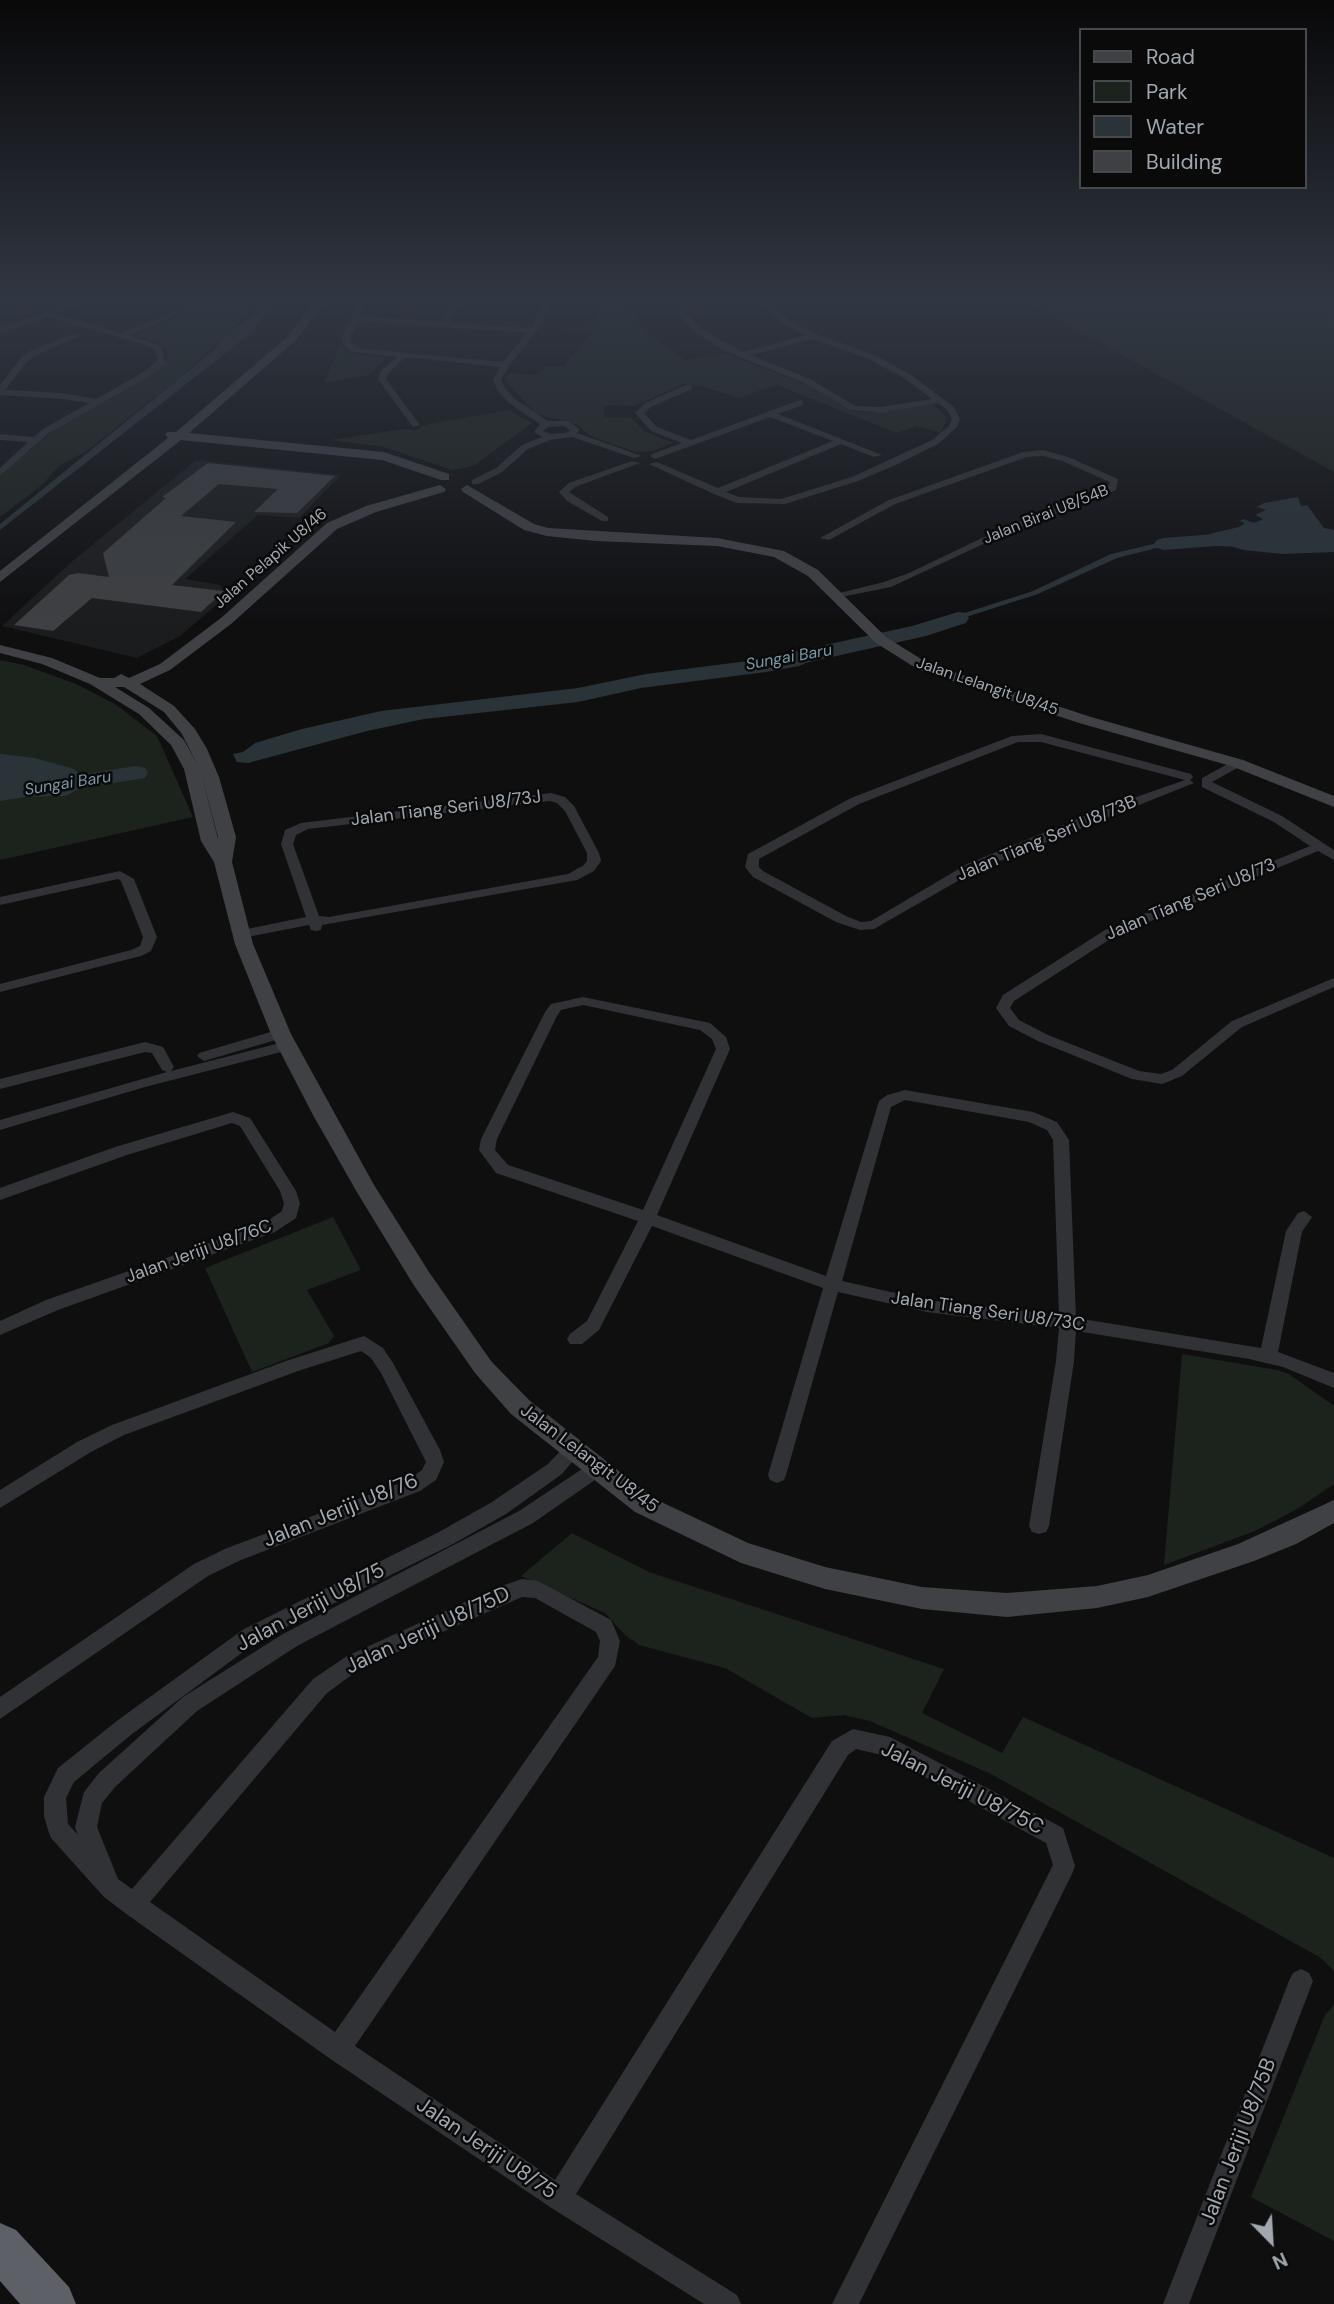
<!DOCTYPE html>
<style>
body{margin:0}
#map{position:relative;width:1334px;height:2304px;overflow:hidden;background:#0f0f10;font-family:"DM Sans",sans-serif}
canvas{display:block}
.legend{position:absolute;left:1079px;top:28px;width:228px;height:161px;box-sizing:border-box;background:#0a0a0b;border:2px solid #46494d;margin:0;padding:9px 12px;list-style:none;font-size:21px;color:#a1a8b0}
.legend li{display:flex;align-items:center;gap:14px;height:35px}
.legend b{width:35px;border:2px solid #46494d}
.north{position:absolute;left:1236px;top:2206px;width:70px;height:70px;-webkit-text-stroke:5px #0a0a0b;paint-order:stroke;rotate:156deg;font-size:19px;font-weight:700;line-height:28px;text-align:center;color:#a1a8b0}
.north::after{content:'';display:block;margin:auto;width:24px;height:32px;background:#a1a8b0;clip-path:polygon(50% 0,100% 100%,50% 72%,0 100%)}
</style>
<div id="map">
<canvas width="1334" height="2304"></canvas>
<ul class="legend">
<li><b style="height:9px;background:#3f4145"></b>Road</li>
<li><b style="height:19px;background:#1c231c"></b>Park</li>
<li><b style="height:19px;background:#2a3338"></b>Water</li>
<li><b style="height:19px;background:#3e4043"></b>Building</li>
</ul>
<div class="north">N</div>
</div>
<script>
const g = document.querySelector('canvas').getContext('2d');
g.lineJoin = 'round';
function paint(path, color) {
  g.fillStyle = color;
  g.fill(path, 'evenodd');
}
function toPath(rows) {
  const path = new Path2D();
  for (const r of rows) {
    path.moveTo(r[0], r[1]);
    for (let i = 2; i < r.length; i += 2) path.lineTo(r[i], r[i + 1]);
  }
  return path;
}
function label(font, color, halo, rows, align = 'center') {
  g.font = font + ' "DM Sans",sans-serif';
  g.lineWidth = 5;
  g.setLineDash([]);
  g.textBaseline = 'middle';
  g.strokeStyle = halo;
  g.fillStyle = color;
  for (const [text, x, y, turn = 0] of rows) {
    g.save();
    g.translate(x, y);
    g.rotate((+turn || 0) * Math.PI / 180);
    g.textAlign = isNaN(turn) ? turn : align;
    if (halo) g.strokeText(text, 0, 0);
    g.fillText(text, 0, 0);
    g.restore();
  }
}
paint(toPath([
 [196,460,341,475,299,518,258,515,185,579,220,585,227,596,180,636,137,658,2,626,69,564]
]), '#1b1c1d');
paint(toPath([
 [206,304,259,304,180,377,87,451,60,465,42,485,0,517,0,477,9,468,61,424,153,373,166,361,167,349,138,334],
 [600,304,630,304,644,331,685,360,726,354,807,385,851,411,873,413,932,404,945,415,946,422,940,433,917,426,897,433,777,385,739,398,705,387,683,384,635,406,605,405,604,417,631,418,646,432,673,443,653,451,636,452,606,442,589,435,578,425,535,413,506,381,506,376,510,373,536,375,546,366,564,366,593,332,549,327,593,326],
 [1030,304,1334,304,1334,472],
 [340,345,350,354,387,357,369,375,324,383],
 [508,410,532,423,475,465,460,469,452,470,384,447,330,440,403,429,415,430,428,424],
 [0,660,24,665,76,684,115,704,157,736,193,817,0,860],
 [333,1217,361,1270,307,1290,334,1336,329,1343,252,1372,205,1268],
 [1182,1354,1277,1370,1289,1374,1334,1406,1334,1484,1297,1509,1255,1531,1164,1565],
 [572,1533,649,1572,944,1669,922,1713,1002,1753,1023,1717,1334,1858,1334,1971,1321,1958,991,1774,870,1721,844,1715,812,1718,725,1668,639,1645,625,1635,605,1613,521,1576],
 [1334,2005,1334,2241,1251,2197,1325,2015]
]), '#1c231c');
paint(toPath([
 [262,304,273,304,250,334,0,530,0,524,214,350,224,336,250,317],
 [1298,497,1301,506,1307,505,1324,528,1334,530,1334,552,1282,554,1244,550,1220,543,1209,534,1239,527,1245,523,1240,521,1243,519,1254,523,1263,519,1255,515,1266,510,1257,507,1264,503],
 [1206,538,1209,541,1168,545,1117,558,1038,594,919,632,915,629,1033,591,1111,554,1166,541],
 [818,652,823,656,799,666,766,672,641,688,578,702,424,719,367,731,248,763,237,762,233,754,243,752,255,743,302,729,381,711,578,688,646,674],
 [0,754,35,758,74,769,82,777,83,787,65,796,18,797,0,801]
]), '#2a3338');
paint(toPath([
 [1334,314,1334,329,1326,324,1328,316,1334,314],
 [1215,534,1334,538,1334,550,1215,546,1164,550,1157,548,1154,544,1157,540,1164,538,1215,534],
 [958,612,966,613,969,618,966,623,926,636,778,669,770,667,767,662,770,657,912,626,958,612],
 [136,766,145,768,148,773,145,778,0,801,0,787,136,766]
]), '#2a3338');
paint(toPath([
 [208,463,335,476,297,513,254,512,278,489,219,484,181,516,236,522,172,585,224,591,201,612,92,598,53,631,14,625,69,575,78,573,109,577,103,553,166,498,162,497]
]), '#3e4043');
paint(toPath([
 [69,304,81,304,55,314,121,333,194,304,205,304,129,335,161,346,165,363,153,374,49,433,0,476,0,468,28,442,0,440,0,434,34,437,43,429,89,403,63,399,0,395,0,385,20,359,30,351,75,333,82,335,36,355,26,363,5,390,63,393,96,399,147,370,158,360,154,349,139,343,47,317,0,333,0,328,69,304],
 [358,304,366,304,360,316,442,322,450,304,458,304,450,323,531,328,543,304,551,304,540,327,509,366,501,380,505,388,515,399,548,421,569,421,580,430,577,433,642,456,634,458,572,437,550,440,528,449,502,472,478,484,472,484,472,480,496,468,522,445,542,437,534,432,540,424,509,403,498,391,493,380,500,367,405,357,388,374,386,379,420,425,413,427,378,379,381,371,397,357,352,352,343,343,342,337,358,304],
 [358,321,527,333,503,362,357,348,351,342,350,337,358,321],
 [564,426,570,430,566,433,551,434,543,431,548,427,564,426],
 [675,304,683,304,688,314,702,329,743,352,806,335,780,322,765,304,773,304,786,318,816,334,875,355,911,375,954,407,960,419,957,427,938,444,898,464,858,481,785,504,737,503,714,494,649,464,657,462,718,488,833,441,770,417,655,459,650,456,652,454,682,443,651,431,635,413,645,403,686,385,692,385,692,389,651,407,644,413,657,427,691,440,800,400,803,401,803,405,778,414,882,455,874,457,841,444,726,492,739,497,781,499,852,477,932,440,949,426,952,419,947,410,938,403,881,413,850,410,804,383,725,351,696,333,681,317,675,304],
 [813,339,869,359,905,379,932,399,881,407,855,406,810,379,751,355,813,339],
 [1043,450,1068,457,1118,479,1116,490,1009,532,891,587,836,598,831,595,884,582,909,573,1003,528,1107,488,1110,482,1062,461,1043,456,1027,457,895,504,829,540,820,538,889,500,1023,452,1043,450],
 [632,461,640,463,575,487,569,492,608,517,608,521,602,521,567,501,559,492,569,483,632,461],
 [1041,734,1191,774,1193,777,1190,780,1194,783,977,870,874,929,860,930,836,922,753,877,745,867,748,854,851,798,1012,736,1041,734],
 [1018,742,1041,742,1185,780,1099,810,967,864,871,921,861,922,846,916,763,871,759,867,759,859,859,804,1018,742],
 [1237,759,1243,763,1241,766,1212,782,1282,816,1334,850,1334,860,1318,851,1115,936,1014,1001,1010,1008,1019,1020,1048,1035,1139,1071,1161,1074,1172,1070,1232,1021,1334,978,1334,987,1242,1027,1182,1076,1162,1084,1132,1079,1038,1041,1009,1026,996,1008,1003,995,1105,930,1310,846,1274,822,1202,787,1202,778,1237,759],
 [551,793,565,797,574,806,599,853,601,861,594,871,577,880,322,925,321,930,316,931,311,930,309,925,242,938,235,934,242,930,306,917,281,844,285,830,301,823,551,793],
 [550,801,557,803,565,811,587,853,587,861,584,865,568,874,329,917,319,916,293,844,296,835,308,829,550,801],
 [120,871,134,879,157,937,151,951,141,956,0,992,0,984,131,950,140,946,143,937,121,881,118,879,0,905,0,897,120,871],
 [583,997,710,1023,726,1037,730,1049,657,1215,826,1276,879,1101,887,1095,905,1090,1033,1112,1057,1122,1069,1140,1076,1318,1261,1348,1286,1231,1298,1213,1304,1211,1312,1217,1302,1232,1278,1352,1334,1373,1334,1388,1283,1367,1249,1359,1076,1331,1074,1361,1049,1526,1046,1532,1039,1534,1032,1532,1029,1526,1056,1361,1059,1328,927,1312,838,1292,786,1475,784,1480,777,1483,770,1480,768,1475,823,1288,652,1226,599,1330,582,1344,570,1344,567,1339,570,1334,587,1321,638,1221,496,1173,479,1150,481,1139,545,1012,551,1004,583,997],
 [583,1005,700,1030,712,1039,716,1049,643,1210,508,1165,495,1150,497,1139,557,1016,561,1010,583,1005],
 [905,1100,1029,1122,1047,1130,1053,1140,1059,1315,927,1300,842,1281,891,1107,905,1100],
 [281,1029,288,1034,286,1037,204,1061,197,1056,199,1053,281,1029],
 [288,1041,293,1043,295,1046,293,1049,145,1087,0,1130,0,1120,167,1072,162,1070,152,1053,145,1052,0,1089,0,1079,145,1042,163,1047,174,1067,171,1071,288,1041],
 [233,1112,250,1118,296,1191,300,1203,296,1218,275,1232,58,1310,0,1335,0,1321,46,1300,263,1224,282,1211,284,1203,280,1191,240,1126,232,1123,127,1155,0,1200,0,1188,115,1147,233,1112],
 [364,1336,383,1348,393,1363,440,1450,444,1462,436,1480,420,1491,241,1560,208,1576,0,1719,0,1697,194,1564,227,1548,406,1481,422,1470,426,1462,381,1373,371,1358,361,1351,298,1371,124,1435,91,1452,0,1508,0,1490,77,1442,112,1425,286,1361,364,1336],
 [574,1442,581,1444,583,1449,562,1474,506,1514,453,1544,258,1641,132,1734,74,1782,66,1798,68,1824,78,1835,75,1827,84,1792,99,1773,183,1697,283,1634,519,1511,591,1463,598,1460,605,1463,607,1468,605,1473,533,1523,297,1646,197,1711,115,1787,102,1803,97,1827,118,1879,132,1889,313,1679,347,1656,496,1588,522,1579,538,1581,611,1620,620,1641,615,1666,355,2046,555,2180,832,1741,853,1729,890,1737,1063,1828,1075,1866,1072,1874,859,2304,832,2304,1053,1865,1046,1843,886,1756,856,1749,848,1755,576,2194,737,2295,741,2304,704,2304,550,2207,329,2058,125,1913,104,1897,51,1838,48,1830,44,1816,44,1797,58,1768,118,1720,244,1629,439,1532,492,1502,548,1464,567,1444,574,1442],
 [522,1597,535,1598,596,1632,600,1641,598,1657,335,2032,150,1902,327,1693,361,1668,522,1597],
 [1301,1969,1309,1973,1313,1981,1189,2304,1163,2304,1289,1981,1293,1973,1301,1969]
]), '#313235');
paint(toPath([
 [313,304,324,304,294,342,189,433,384,452,449,474,449,480,441,480,382,460,181,440,0,582,0,571,168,438,165,435,167,432,176,432,286,338,313,304],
 [440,485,446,489,444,492,376,512,337,529,231,624,170,670,140,684,174,706,195,729,207,749,219,777,236,837,232,862,253,944,291,1034,374,1185,429,1272,491,1361,529,1400,653,1498,748,1543,825,1567,922,1587,1007,1593,1097,1586,1148,1575,1238,1544,1334,1500,1334,1523,1296,1544,1254,1561,1148,1597,1097,1608,1007,1617,922,1609,825,1589,741,1563,635,1512,511,1414,475,1373,413,1284,358,1194,313,1115,271,1034,235,944,214,862,201,841,184,769,171,745,139,714,90,684,42,664,0,653,0,645,52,658,100,678,114,678,121,674,129,678,160,664,221,618,327,523,366,506,440,485],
 [115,687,124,687,164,712,182,734,197,764,184,740,149,708,115,687],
 [201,773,218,837,218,839,201,773],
 [467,485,534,524,548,528,717,538,784,551,818,570,886,637,929,664,1091,717,1243,760,1334,796,1334,807,1231,766,1079,723,919,670,876,643,808,576,774,557,717,546,596,541,547,536,524,530,463,492,461,489,467,485]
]), '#3f4145');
paint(toPath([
 [0,2223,16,2230,69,2287,76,2304,20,2304,0,2281,0,2223]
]), '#5d6066');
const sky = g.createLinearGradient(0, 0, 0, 627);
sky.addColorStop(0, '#080809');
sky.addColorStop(0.48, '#313742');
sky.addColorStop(1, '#31374200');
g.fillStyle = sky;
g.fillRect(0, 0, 1334, 627);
label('16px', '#a1a8b0', '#0a0a0b', [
 ["Jalan Birai U8/54B",1046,515,-22],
 ["Jalan Pelapik U8/46",271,559,-41],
 ["Jalan Lelangit U8/45",987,687,19]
]);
label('italic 16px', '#7a99a9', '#0a0a0b', [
 ["Sungai Baru",789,658,-10],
 ["Sungai Baru",68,784,-9]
]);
label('18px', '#a1a8b0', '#0a0a0b', [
 ["Jalan Tiang Seri U8/73J",446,809,-7],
 ["Jalan Tiang Seri U8/73B",1047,839,-23],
 ["Jalan Tiang Seri U8/73",1191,900,-23],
 ["Jalan Jeriji U8/76C",199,1252,-20],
 ["Jalan Tiang Seri U8/73C",988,1312,8],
 ["Jalan Lelangit U8/45",589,1459,37]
]);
label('21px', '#a1a8b0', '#0a0a0b', [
 ["Jalan Jeriji U8/76",341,1511,-22],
 ["Jalan Jeriji U8/75",311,1608,-28],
 ["Jalan Jeriji U8/75D",428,1631,-25],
 ["Jalan Jeriji U8/75C",962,1789,27],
 ["Jalan Jeriji U8/75B",1239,2142,-69],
 ["Jalan Jeriji U8/75",486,2149,34]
]);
</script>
